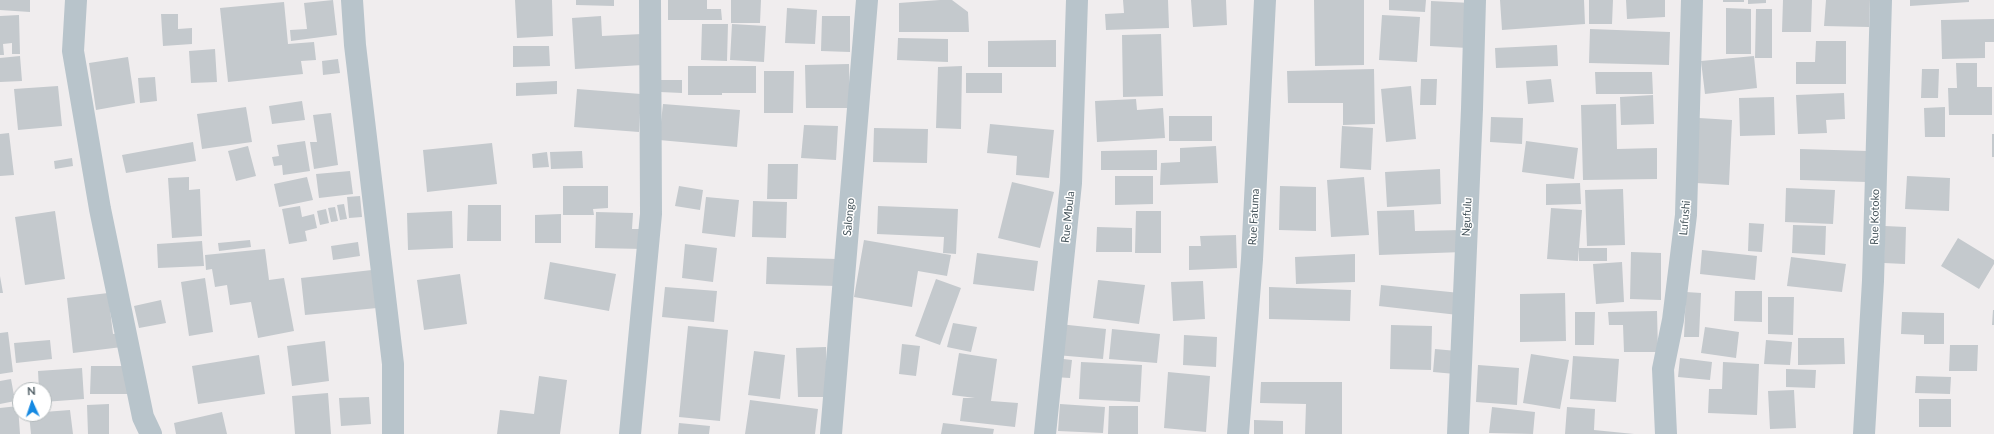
<!DOCTYPE html>
<style>
body{margin:0}
#map{position:relative;width:1994px;height:434px;overflow:hidden;background:#f0edee;font-family:Lato,sans-serif}
canvas{display:block}
.north{position:absolute;left:12px;top:382px;width:40px;height:40px;box-sizing:border-box;background:#fff;border:1px solid #b5bbbd;border-radius:50%;rotate:357deg;font-size:11px;font-weight:700;line-height:16px;text-align:center;color:#45545b}
.north::after{content:'';display:block;margin:auto;width:14px;height:18px;background:#1589e2;clip-path:polygon(50% 0,100% 100%,50% 72%,0 100%)}
</style>
<div id="map">
<canvas width="1994" height="434"></canvas>
<div class="north">N</div>
</div>
<script>
const g = document.querySelector('canvas').getContext('2d');
g.lineJoin = 'round';
function paint(path, color) {
  g.fillStyle = color;
  g.fill(path, 'evenodd');
}
function toPath(rows) {
  const path = new Path2D();
  for (const r of rows) {
    path.moveTo(r[0], r[1]);
    for (let i = 2; i < r.length; i += 2) path.lineTo(r[i], r[i + 1]);
  }
  return path;
}
function stroke(path, color, width, dash) {
  g.strokeStyle = color;
  g.lineWidth = width;
  g.lineCap = dash ? 'butt' : 'round';
  g.setLineDash(dash || []);
  g.stroke(path);
}
function label(font, color, halo, rows, align = 'center') {
  g.font = font + ' Lato,sans-serif';
  g.lineWidth = 3;
  g.setLineDash([]);
  g.textBaseline = 'middle';
  g.strokeStyle = halo;
  g.fillStyle = color;
  for (const [text, x, y, turn = 0] of rows) {
    g.save();
    g.translate(x, y);
    g.rotate((+turn || 0) * Math.PI / 180);
    g.textAlign = isNaN(turn) ? turn : align;
    if (halo) g.strokeText(text, 0, 0);
    g.fillText(text, 0, 0);
    g.restore();
  }
}
paint(toPath([
 [0,0,30,0,30,12,0,10],
 [333,0,337,35,291,41,290,30,307,29,304,3],
 [515,0,552,0,553,36,517,38],
 [576,0,614,0,614,6,576,5],
 [668,0,707,0,707,9,721,9,722,20,668,20],
 [731,0,761,0,760,23,731,23],
 [940,0,952,0,968,12,969,32,899,32,899,3],
 [1123,0,1168,0,1169,28,1106,30,1105,14,1124,13],
 [1191,0,1226,0,1227,25,1193,27],
 [1314,0,1364,0,1364,65,1315,66],
 [1389,0,1426,0,1425,12,1389,10],
 [1500,0,1584,0,1585,24,1502,30],
 [1589,0,1613,0,1612,24,1589,24],
 [1626,0,1665,0,1665,17,1627,19],
 [1723,0,1744,0,1744,2,1723,2],
 [1748,0,1766,0,1766,3,1748,4],
 [1783,0,1812,0,1811,32,1782,32],
 [1826,0,1870,0,1869,27,1824,26],
 [1910,0,1969,0,1969,2,1910,6],
 [1431,1,1471,3,1468,48,1430,46],
 [284,2,288,44,314,42,316,60,301,61,303,74,228,82,220,8],
 [787,8,817,10,815,44,785,43],
 [1726,8,1751,9,1751,54,1726,54],
 [1756,9,1772,9,1772,58,1755,58],
 [161,14,178,14,178,29,192,28,192,44,163,46],
 [19,15,20,54,12,54,12,43,3,44,4,55,0,55,0,16],
 [1382,15,1420,17,1417,62,1379,60],
 [601,16,602,36,642,34,643,65,575,69,572,18],
 [822,16,850,16,850,52,821,51],
 [1994,19,1994,42,1985,42,1985,58,1942,59,1941,20],
 [702,24,728,24,727,61,701,60],
 [732,24,766,26,764,62,730,60],
 [1590,29,1670,32,1669,65,1589,63],
 [1161,34,1163,96,1123,97,1122,35],
 [898,38,948,39,948,62,897,60],
 [1056,40,1056,67,988,67,988,41],
 [1816,41,1846,41,1846,84,1796,84,1796,62,1815,62],
 [1557,45,1558,66,1496,68,1495,48],
 [513,46,549,46,550,66,513,67],
 [215,49,217,82,191,83,189,51],
 [20,56,22,81,0,82,0,58],
 [1754,56,1757,88,1705,94,1701,61],
 [128,57,135,103,96,110,89,63],
 [338,59,340,73,323,75,322,61],
 [1956,63,1977,63,1977,87,1992,87,1992,115,1949,115,1948,88,1957,88],
 [849,64,850,108,806,108,805,65],
 [688,66,756,66,756,93,722,93,722,95,688,95],
 [962,66,961,129,936,128,938,67],
 [1374,69,1375,124,1343,125,1343,103,1288,103,1287,71],
 [1922,69,1939,69,1938,98,1921,98],
 [764,71,794,71,793,113,764,113],
 [1595,72,1652,72,1653,94,1596,94],
 [966,73,1002,73,1002,93,966,93],
 [155,77,157,101,140,103,138,78],
 [1421,79,1437,79,1436,105,1420,105],
 [1551,79,1554,102,1528,104,1526,81],
 [659,80,682,80,682,93,660,92],
 [557,81,557,94,516,96,516,83],
 [58,86,62,126,18,130,14,89],
 [1411,86,1416,139,1386,142,1381,89],
 [577,89,641,94,639,132,574,127],
 [1844,93,1845,119,1826,120,1827,133,1798,134,1796,95],
 [1653,95,1654,124,1621,125,1620,97],
 [1774,97,1775,135,1740,136,1739,98],
 [1136,99,1137,110,1163,108,1165,138,1097,142,1095,101],
 [302,101,305,120,272,124,269,106],
 [663,104,740,110,737,147,659,140],
 [1616,104,1617,149,1657,148,1657,179,1583,180,1581,105],
 [246,107,252,142,202,149,197,114],
 [1945,107,1945,137,1925,137,1924,108],
 [331,113,338,165,314,169,310,142,317,142,313,115],
 [1169,116,1212,116,1212,141,1169,141],
 [1491,117,1523,118,1522,144,1490,142],
 [1699,118,1732,120,1729,185,1696,183],
 [990,124,1054,130,1049,178,1016,175,1017,156,987,153],
 [804,125,838,126,836,160,801,158],
 [1342,126,1373,128,1371,170,1340,168],
 [874,128,928,129,927,163,873,162],
 [9,133,14,175,0,176,0,134],
 [1992,134,1994,134,1994,157,1992,157],
 [305,141,310,171,283,175,282,165,274,166,272,157,279,156,277,145],
 [1526,141,1578,148,1574,179,1522,172],
 [193,142,196,161,126,173,122,155],
 [492,143,497,184,427,192,423,150],
 [248,146,256,176,236,181,228,151],
 [1216,146,1218,183,1160,185,1161,163,1180,162,1180,148],
 [1800,149,1868,151,1867,182,1800,180],
 [1157,150,1157,170,1101,170,1101,151],
 [582,151,583,168,551,169,550,152],
 [547,152,549,167,533,168,532,154],
 [72,158,73,166,55,169,54,161],
 [768,164,798,164,797,199,767,199],
 [1440,169,1441,204,1387,207,1385,172],
 [350,171,353,194,319,198,316,174],
 [1115,176,1153,176,1153,204,1115,205],
 [1907,176,1950,178,1949,211,1905,209],
 [189,177,189,190,200,189,202,236,172,238,168,178],
 [307,177,313,200,279,207,274,184],
 [1364,177,1369,235,1331,237,1327,180],
 [1012,182,1054,192,1040,248,998,238],
 [1580,183,1581,204,1546,205,1546,184],
 [563,186,608,186,608,208,593,209,594,215,563,215],
 [679,186,703,190,700,210,675,206],
 [1280,186,1316,187,1316,231,1279,230],
 [1786,188,1835,190,1833,224,1785,222],
 [1623,189,1625,245,1587,246,1585,190],
 [360,196,362,217,349,218,347,197],
 [706,197,739,200,735,237,702,233],
 [753,201,787,202,786,238,752,237],
 [344,204,347,219,340,220,337,205],
 [468,205,501,205,501,241,467,241],
 [300,206,302,217,314,214,317,228,305,231,307,241,289,244,282,209],
 [878,206,958,209,956,254,943,253,944,237,877,234],
 [335,207,338,221,331,222,328,208],
 [1551,208,1582,210,1578,261,1547,259],
 [326,209,329,223,320,225,317,211],
 [1414,210,1415,231,1463,230,1463,252,1379,255,1377,211],
 [55,211,65,279,25,285,15,217],
 [452,211,453,248,408,250,407,213],
 [1136,211,1161,211,1161,253,1135,253],
 [596,212,633,213,632,229,644,229,644,249,595,248],
 [561,214,561,243,535,243,535,215],
 [1749,223,1764,224,1762,252,1748,251],
 [1793,225,1826,226,1825,255,1792,253],
 [1885,226,1906,227,1905,264,1884,263],
 [1097,227,1132,228,1132,252,1096,252],
 [1236,235,1237,268,1189,270,1189,246,1201,246,1200,236],
 [1958,238,1994,260,1994,264,1979,289,1941,266],
 [250,240,251,247,219,251,218,243],
 [864,240,951,255,947,276,918,271,912,307,854,297],
 [202,241,204,266,158,268,157,244],
 [358,242,360,256,333,260,331,246],
 [685,244,717,248,713,282,682,278],
 [1579,248,1607,248,1607,261,1579,261],
 [265,249,269,280,284,278,294,331,258,338,251,302,230,305,227,285,215,287,212,269,206,270,205,255],
 [1702,250,1757,256,1755,280,1700,274],
 [1631,252,1661,253,1661,300,1630,299],
 [977,253,1038,261,1034,291,973,284],
 [1355,254,1355,282,1296,284,1295,257],
 [767,257,837,259,836,286,766,284],
 [1791,257,1846,264,1842,292,1787,286],
 [550,262,616,274,609,311,544,299],
 [1622,262,1624,302,1596,304,1593,264],
 [372,270,377,308,305,315,301,278],
 [460,274,467,324,424,330,417,280],
 [0,276,3,293,0,293],
 [205,278,213,332,189,336,181,282],
 [936,279,961,288,940,345,915,336],
 [1098,280,1145,285,1139,324,1093,318],
 [1203,281,1205,319,1173,321,1171,282],
 [1381,285,1460,293,1458,315,1379,306],
 [665,287,717,291,714,322,662,317],
 [1269,287,1351,290,1350,321,1269,319],
 [1735,291,1762,291,1762,322,1734,321],
 [1686,292,1701,293,1699,337,1684,337],
 [108,293,113,334,120,333,122,347,73,353,67,298],
 [1565,293,1566,341,1520,342,1520,294],
 [1768,297,1794,297,1793,335,1768,334],
 [161,300,166,323,139,328,134,306],
 [1993,310,1994,310,1994,325,1992,325],
 [1657,311,1658,352,1624,352,1623,325,1609,325,1608,312],
 [1575,312,1595,312,1594,345,1575,345],
 [1902,312,1944,313,1944,344,1924,344,1924,335,1901,334],
 [953,323,977,327,971,352,947,347],
 [1059,324,1106,329,1103,359,1056,355],
 [1391,325,1432,326,1431,370,1390,369],
 [688,326,728,330,720,421,679,417],
 [1705,327,1739,332,1736,358,1701,353],
 [1112,329,1160,334,1157,363,1109,359],
 [8,332,13,372,0,374,0,333],
 [1184,335,1217,337,1216,367,1183,365],
 [1798,338,1844,338,1845,364,1798,365],
 [50,340,52,359,16,363,14,343],
 [1766,340,1792,342,1790,365,1764,364],
 [325,341,329,381,292,386,287,346],
 [902,344,920,346,916,376,899,374],
 [1950,345,1978,345,1977,371,1949,371],
 [826,347,827,397,798,397,796,348],
 [1435,349,1457,351,1455,374,1433,372],
 [754,351,785,355,780,399,748,395],
 [959,353,997,359,991,401,1018,403,1015,427,960,421,963,398,975,398,952,395],
 [1531,354,1569,360,1560,409,1523,403],
 [259,355,265,394,198,404,192,366],
 [1573,356,1619,359,1616,402,1570,399],
 [1055,358,1072,360,1070,378,1054,377],
 [1680,358,1712,362,1710,380,1678,377],
 [1081,362,1142,365,1140,402,1079,399],
 [1723,362,1759,364,1757,415,1708,413,1709,389,1722,389],
 [1478,365,1519,368,1517,405,1476,402],
 [91,366,133,366,133,394,90,394],
 [82,368,84,399,44,402,44,390,39,390,38,371],
 [1786,369,1816,370,1815,388,1786,387],
 [1168,372,1210,376,1206,432,1164,428],
 [539,376,567,380,560,434,497,434,500,410,534,414],
 [1916,376,1951,377,1950,394,1915,393],
 [11,379,15,401,0,404,0,381],
 [1261,382,1342,382,1342,434,1305,434,1306,404,1260,403],
 [17,390,20,390,20,409,19,409],
 [1794,390,1796,428,1770,429,1768,391],
 [328,393,331,434,295,434,292,396],
 [369,397,371,424,341,426,339,398],
 [1919,399,1951,399,1951,427,1919,427],
 [750,400,818,409,815,434,745,434],
 [109,404,109,434,88,434,87,405],
 [1060,404,1105,407,1103,433,1058,431],
 [18,406,20,434,0,434,0,408],
 [1109,406,1138,406,1138,434,1108,434],
 [1492,407,1535,412,1533,434,1489,433],
 [1567,407,1595,409,1594,430,1634,434,1565,434],
 [70,410,73,434,31,434,29,414,44,414,44,412],
 [222,412,227,434,176,434,174,423],
 [1254,420,1283,421,1283,434,1254,434],
 [679,423,710,426,709,434,678,434],
 [943,423,994,429,993,434,941,434]
]), '#c4c9cd');
stroke(toPath([
 [76,0,73,51,100,209,143,417,151,434],
 [352,0,355,45,393,364,393,434],
 [630,434,651,214,650,0],
 [831,434,867,0],
 [1045,434,1071,183,1077,0],
 [1238,434,1252,259,1265,0],
 [1458,434,1472,109,1475,0],
 [1666,434,1663,369,1673,320,1686,215,1692,0],
 [1864,434,1873,281,1881,0]
]), '#b8c4cb', 22);
label('11px', '#45545b', '#fff', [
 ["Salongo",849,217,-85],
 ["Rue Mbula",1068,217,-84],
 ["Rue Fatuma",1254,217,-87],
 ["Ngufulu",1467,217,-87],
 ["Rue Kotoko",1875,217,-89],
 ["Lufushi",1685,218,-85]
]);
</script>
